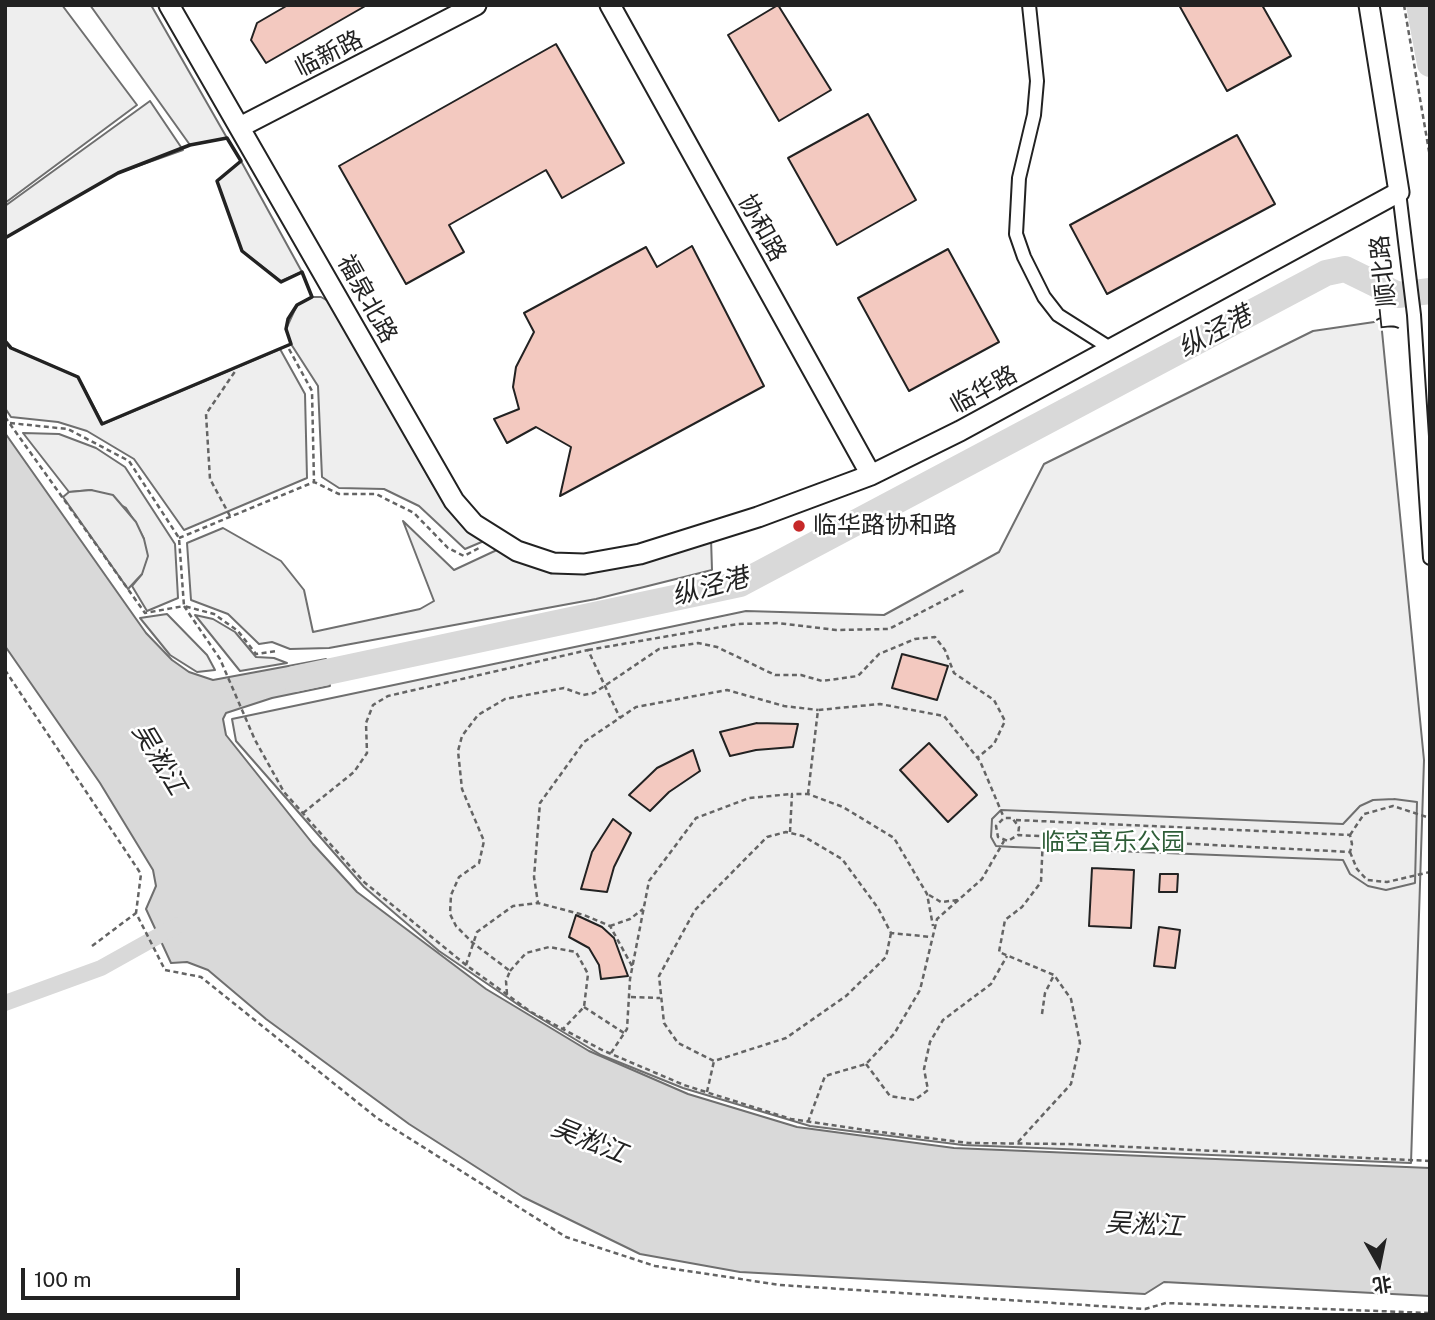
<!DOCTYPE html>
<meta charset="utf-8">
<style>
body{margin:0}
#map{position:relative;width:1435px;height:1320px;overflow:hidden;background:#fff;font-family:"Public Sans","Noto Sans SC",sans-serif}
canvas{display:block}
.frame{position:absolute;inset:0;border:7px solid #222;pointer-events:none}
.north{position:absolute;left:1344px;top:1229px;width:70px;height:70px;-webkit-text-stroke:5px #fff;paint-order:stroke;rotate:171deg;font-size:19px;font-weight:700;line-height:28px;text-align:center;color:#222}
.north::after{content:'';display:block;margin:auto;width:24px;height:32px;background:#222;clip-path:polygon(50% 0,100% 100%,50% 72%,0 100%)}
.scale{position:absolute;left:21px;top:1268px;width:219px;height:32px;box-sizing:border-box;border:4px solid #222;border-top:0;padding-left:9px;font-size:21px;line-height:24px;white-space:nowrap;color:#222;-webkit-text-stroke:5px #fff;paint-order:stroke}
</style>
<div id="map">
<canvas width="1435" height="1320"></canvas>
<div class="frame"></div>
<div class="north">北</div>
<div class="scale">100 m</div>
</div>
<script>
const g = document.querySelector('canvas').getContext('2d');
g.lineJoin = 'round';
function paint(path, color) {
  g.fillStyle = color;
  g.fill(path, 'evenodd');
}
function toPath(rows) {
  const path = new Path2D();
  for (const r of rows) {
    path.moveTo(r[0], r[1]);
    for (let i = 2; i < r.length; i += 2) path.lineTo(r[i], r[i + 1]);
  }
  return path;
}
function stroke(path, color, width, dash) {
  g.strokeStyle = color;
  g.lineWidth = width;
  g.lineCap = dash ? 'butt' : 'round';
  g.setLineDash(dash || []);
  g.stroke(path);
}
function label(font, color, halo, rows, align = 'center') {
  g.font = font + ' "Public Sans","Noto Sans SC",sans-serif';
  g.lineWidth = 5;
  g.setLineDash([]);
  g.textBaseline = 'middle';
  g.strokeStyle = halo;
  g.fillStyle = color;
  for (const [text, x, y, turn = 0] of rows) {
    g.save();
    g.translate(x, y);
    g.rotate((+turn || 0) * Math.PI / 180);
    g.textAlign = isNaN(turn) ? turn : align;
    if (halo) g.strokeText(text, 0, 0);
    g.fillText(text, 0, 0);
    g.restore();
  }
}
const green = toPath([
 [5,5,62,5,137,105,5,203,5,5],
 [90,5,151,5,227,138,190,145,90,5],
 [150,101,183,150,118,173,5,238,5,206,150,101],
 [241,161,302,272,281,281,242,251,217,181,241,161],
 [312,297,321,297,330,302,433,485,484,541,465,549,419,506,384,489,339,488,322,477,318,386,291,344,286,329,297,305,312,297],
 [1381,321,1424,760,1411,1163,963,1145,810,1126,683,1088,601,1055,520,1006,439,951,364,887,236,741,232,719,746,611,884,615,999,552,1044,464,1313,331,1381,321],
 [5,341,11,348,78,377,103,424,280,349,305,394,307,478,184,530,134,459,87,431,58,422,11,417,5,408,5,341],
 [23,433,59,434,96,448,125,467,175,544,178,598,147,611,132,586,142,574,144,539,135,522,126,508,91,490,69,492,23,433],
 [403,521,454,570,499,549,540,568,711,538,712,570,596,599,329,648,290,649,272,642,259,644,228,614,191,600,187,543,223,528,281,561,304,590,313,632,420,609,434,601,403,521],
 [167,614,207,655,215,670,197,672,170,655,140,618,167,614],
 [195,615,213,619,235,632,256,657,274,658,287,663,240,671,195,615]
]);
paint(green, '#eee');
stroke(green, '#6f6f6f', 2);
const parking = toPath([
 [91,490,113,495,136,522,144,539,148,556,142,574,128,589,63,497,69,492,91,490],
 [1394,799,1417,802,1415,883,1386,890,1368,886,1350,874,1343,860,1013,847,996,846,991,837,992,819,1001,810,1343,824,1360,806,1373,800,1394,799]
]);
paint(parking, '#ededed');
stroke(parking, '#6f6f6f', 2);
const water = toPath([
 [5,433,146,633,172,660,189,672,213,680,326,659,330,686,272,698,226,713,223,719,226,735,313,844,357,892,486,989,589,1051,688,1094,797,1127,954,1148,1430,1168,1430,1296,1164,1282,1145,1294,740,1272,640,1254,523,1197,409,1124,266,1019,208,970,187,962,171,963,146,909,156,886,153,870,100,783,5,646,5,433]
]);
paint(water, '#d9d9d9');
stroke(water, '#6f6f6f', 2);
stroke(toPath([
 [5,1003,101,968,178,925]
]), '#d9d9d9', 16);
stroke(toPath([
 [1419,5,1430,64],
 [294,679,740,584,1326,273,1345,269,1398,295,1430,291]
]), '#d9d9d9', 26);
const building = toPath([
 [288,5,367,5,266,63,251,40,257,23,288,5],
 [778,5,831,90,779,121,728,35,778,5],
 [1179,5,1262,5,1291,56,1227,91,1179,5],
 [556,44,624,163,562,198,546,170,449,225,464,252,406,284,339,166,556,44],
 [868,114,916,200,837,245,788,158,868,114],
 [1237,135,1275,204,1107,294,1070,225,1237,135],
 [692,246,764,386,560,496,571,447,536,427,507,443,494,419,519,409,513,387,516,367,534,332,524,313,646,247,657,267,692,246],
 [948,249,999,342,909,391,858,298,948,249],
 [902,654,948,666,937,700,892,688,902,654],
 [757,723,798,724,793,747,756,750,730,756,720,732,757,723],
 [929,743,977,795,948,822,900,770,929,743],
 [693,750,700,771,669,792,650,811,629,795,657,768,693,750],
 [613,819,631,833,614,867,607,892,581,889,592,852,613,819],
 [1092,868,1134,870,1131,928,1089,926,1092,868],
 [1160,874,1178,874,1177,892,1159,892,1160,874],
 [576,915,602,927,614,938,628,976,601,979,599,965,589,948,569,937,576,915],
 [1159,927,1180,930,1175,968,1154,966,1159,927]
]);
paint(building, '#f3c9c0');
stroke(building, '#222', 2);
const street = toPath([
 [1029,5,1037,81,1034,115,1019,178,1016,234,1024,257,1044,297,1058,315,1110,348],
 [1399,192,1414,315,1430,558]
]);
const secondary = toPath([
 [169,5,454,501,474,524,517,551,553,563,584,564,640,554,758,517,871,475,960,431,1399,192,1369,5],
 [610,5,871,475],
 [242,126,476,5]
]);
stroke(street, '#222', 16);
stroke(secondary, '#222', 23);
stroke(toPath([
 [1404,5,1430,157],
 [289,349,312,391,314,482],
 [5,417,145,613,184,606,220,659,255,740,284,792,364,882,466,965,531,1012,602,1050,684,1085,791,1119,872,1131,969,1143,1066,1144,1430,1161],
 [10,423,68,429,129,461,179,538,184,606,214,614,238,631,256,654,277,651],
 [230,516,210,479,206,414,236,370],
 [179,538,314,482,339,494,376,494,414,513,448,548,464,556,479,548],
 [588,650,738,624,778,623,836,630,889,629,964,590],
 [5,670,141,874,136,913,165,970,201,977,377,1118,566,1237,655,1266,780,1285,1145,1309,1166,1303,1430,1313],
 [808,794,818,710,880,704,944,716,980,761,1004,818],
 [303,813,354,772,367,753,366,723,373,705,388,696,588,650,620,718],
 [1016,820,1350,835,1352,844,1350,852,1018,835,1008,841,998,837,996,826,1004,818,1012,818,1019,827,1018,835],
 [790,832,792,794,808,794,843,807,894,838,927,894,933,926],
 [1350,835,1364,814,1393,806,1430,818],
 [1350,852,1357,869,1367,880,1387,882,1430,872],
 [929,895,941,902,958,900],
 [610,926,630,919,643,909],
 [891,933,886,957,846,996,786,1038,714,1061,678,1043,664,1023,659,976,695,910,767,837,786,832,803,836,842,859,878,908,891,933,931,937],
 [92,946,136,913],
 [466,965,477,932,513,906,538,903],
 [632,966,610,926,584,915,538,903,534,877,540,803,584,742,636,707,727,690,784,706,818,710],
 [510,971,526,953,549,947,576,952,588,974,584,1007,563,1029],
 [507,994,506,981,510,971,473,943,456,926,450,914,451,895,459,877,479,863,484,841,462,789,458,751,462,736,478,715,505,699,564,688,583,695,594,693,659,649,698,643,717,647,775,675,801,675,822,681,858,676,879,654,915,639,935,637,945,650,954,673,994,700,1005,721,994,744,977,758],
 [631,997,660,998],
 [584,1007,624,1033],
 [1042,1014,1045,993,1054,975],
 [611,1053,627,1029,630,979,649,881,696,818,749,798,792,794],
 [866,1064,890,1096,915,1100,928,1090,924,1069,930,1042,943,1020,991,984,1007,956],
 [707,1092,714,1061],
 [808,1122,825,1076,866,1064,894,1034,920,990,937,919,982,879,1004,841],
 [1018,1142,1071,1084,1080,1043,1071,999,1054,975,999,952,1005,920,1022,907,1041,882,1043,837]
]), '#646464', 2.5, [5, 3.5]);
stroke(street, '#fff', 12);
stroke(secondary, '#fff', 19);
stroke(toPath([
 [5,238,118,173,190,145,227,138,241,161,217,181,242,251,281,282,302,272,312,297,297,305,288,319,286,329,291,344,102,424,78,377,11,348,5,341]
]), '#222', 3.5);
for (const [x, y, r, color] of [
 [799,526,7,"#c62828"]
]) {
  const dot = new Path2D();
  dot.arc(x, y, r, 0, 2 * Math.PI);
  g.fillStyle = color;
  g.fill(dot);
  stroke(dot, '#fff', 2.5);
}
label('24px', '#222', '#fff', [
 ["临新路",329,54,-27],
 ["协和路",762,228,61],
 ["广顺北路",1385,283,-96],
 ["福泉北路",367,299,61],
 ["临华路",984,390,-29]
]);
label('24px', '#222', '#fff', [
 ["临华路协和路",813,526]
], 'left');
label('24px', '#2f5e38', '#fff', [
 ["临空音乐公园",1113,843]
]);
label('italic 26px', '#222', '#fff', [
 ["纵泾港",1215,332,-28],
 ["纵泾港",710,587,-15],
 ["吴淞江",159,759,59],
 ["吴淞江",589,1141,22],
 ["吴淞江",1144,1225,3]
]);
</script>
